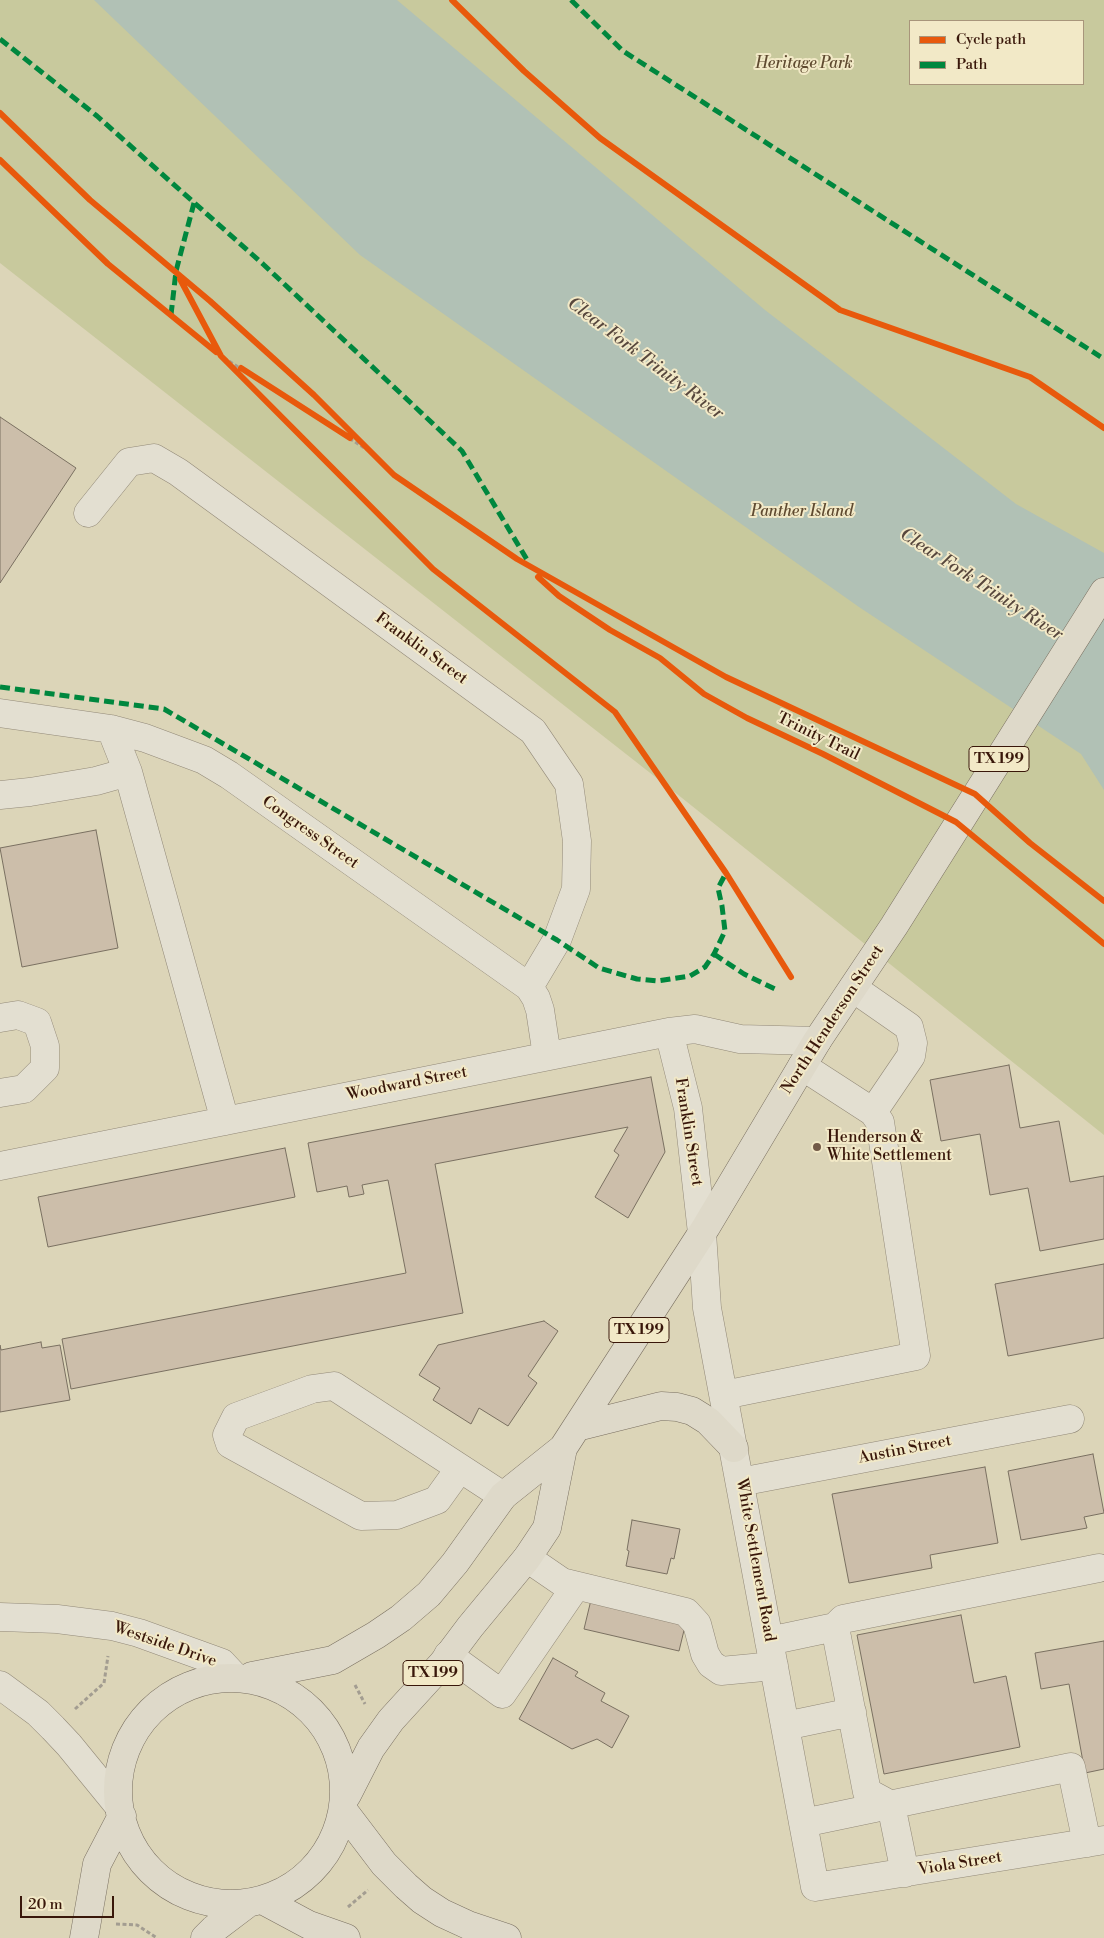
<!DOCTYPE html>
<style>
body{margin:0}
#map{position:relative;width:1104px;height:1938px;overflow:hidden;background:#dcd5b8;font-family:"Libre Bodoni",serif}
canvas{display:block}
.legend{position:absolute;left:909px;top:20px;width:175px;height:65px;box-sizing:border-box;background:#f2e9c7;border:1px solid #a8957b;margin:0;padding:6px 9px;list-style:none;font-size:15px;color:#39170a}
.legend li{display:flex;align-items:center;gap:10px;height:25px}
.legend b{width:25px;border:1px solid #a8957b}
.scale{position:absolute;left:20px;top:1896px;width:94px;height:22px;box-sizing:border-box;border:2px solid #39170a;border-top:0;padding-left:6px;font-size:15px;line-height:18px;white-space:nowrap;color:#39170a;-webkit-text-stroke:4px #f2e9c7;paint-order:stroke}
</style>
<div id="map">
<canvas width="1104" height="1938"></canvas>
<ul class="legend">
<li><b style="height:6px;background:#e8590c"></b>Cycle path</li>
<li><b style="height:6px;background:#00873e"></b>Path</li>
</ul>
<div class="scale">20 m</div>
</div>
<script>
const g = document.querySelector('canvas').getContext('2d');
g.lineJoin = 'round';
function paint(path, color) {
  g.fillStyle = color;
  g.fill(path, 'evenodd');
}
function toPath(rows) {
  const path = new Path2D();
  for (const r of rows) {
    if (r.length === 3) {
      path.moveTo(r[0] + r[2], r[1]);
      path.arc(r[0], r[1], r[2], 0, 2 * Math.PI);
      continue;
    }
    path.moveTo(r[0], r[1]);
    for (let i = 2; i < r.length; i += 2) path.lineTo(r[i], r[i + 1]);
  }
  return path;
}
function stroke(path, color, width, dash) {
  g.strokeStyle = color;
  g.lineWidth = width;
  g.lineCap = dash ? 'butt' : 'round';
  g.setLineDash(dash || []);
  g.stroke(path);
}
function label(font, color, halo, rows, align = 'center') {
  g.font = font + ' "Libre Bodoni",serif';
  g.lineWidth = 4;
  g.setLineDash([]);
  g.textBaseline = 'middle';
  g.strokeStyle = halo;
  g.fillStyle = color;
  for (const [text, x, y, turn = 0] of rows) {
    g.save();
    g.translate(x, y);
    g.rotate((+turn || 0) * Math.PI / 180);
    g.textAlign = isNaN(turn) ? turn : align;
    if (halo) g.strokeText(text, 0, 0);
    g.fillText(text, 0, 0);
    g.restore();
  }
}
paint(toPath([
 [0,0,1104,0,1104,1135,677,794,0,263],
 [910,21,1083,21,1083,84,910,84]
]), '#c8c99d');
paint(toPath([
 [94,0,397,0,765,310,1016,504,1104,553,1104,790,1081,754,859,607,360,255]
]), '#b1c1b5');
const building = toPath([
 [0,417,76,468,0,583,0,417],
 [96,830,118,948,22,967,0,848,96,830],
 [1009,1065,1020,1128,1059,1121,1070,1182,1104,1176,1104,1239,1040,1251,1028,1188,990,1195,980,1134,941,1141,930,1080,1009,1065],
 [651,1077,665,1152,628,1218,595,1197,619,1155,614,1151,628,1127,435,1164,463,1313,71,1389,62,1339,406,1273,388,1180,362,1185,364,1194,349,1197,347,1186,317,1192,308,1143,651,1077],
 [285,1148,295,1197,48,1247,38,1197,285,1148],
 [1104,1264,1104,1338,1008,1356,995,1284,1104,1264],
 [544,1321,558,1331,528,1376,537,1383,508,1426,479,1408,471,1424,433,1400,440,1388,419,1375,438,1345,544,1321],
 [41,1342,42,1348,60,1345,70,1400,0,1412,0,1345,1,1350,41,1342],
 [1093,1454,1104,1513,1084,1517,1087,1528,1021,1540,1008,1471,1093,1454],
 [985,1467,998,1543,930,1555,932,1568,849,1583,832,1494,985,1467],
 [632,1520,680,1529,674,1559,671,1558,667,1574,626,1566,629,1551,627,1550,632,1520],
 [591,1600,686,1622,679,1651,584,1629,591,1600],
 [961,1615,974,1683,1006,1676,1020,1747,884,1774,857,1635,961,1615],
 [1104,1641,1104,1769,1085,1773,1069,1684,1041,1689,1035,1653,1104,1641],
 [553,1658,578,1672,575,1676,605,1693,601,1701,629,1716,612,1748,597,1739,572,1749,519,1719,553,1658]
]);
paint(building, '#ccbeaa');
stroke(building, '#7a7061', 1);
const minor = toPath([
 [88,513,129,462,154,458,178,472,533,731,569,784,577,841,576,889,557,940,529,987],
 [0,713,111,729,145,738,204,760,229,775,529,987,536,998,540,1010,547,1056],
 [128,772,225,1121],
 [0,795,30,792,96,781,128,772,111,729],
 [853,988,909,1027,913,1043,911,1056,873,1112],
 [0,1018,18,1015,37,1022,45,1046,45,1068,24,1089,0,1093],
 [669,1032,688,1108,702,1233,707,1308,815,1887,1104,1840],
 [0,1166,669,1032,695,1029,740,1039,817,1041],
 [724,1395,916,1356,880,1122,873,1112,802,1066],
 [460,1468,437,1500,397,1515,361,1516,230,1444,227,1435,236,1417,312,1389,334,1386,503,1496],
 [740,1482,1070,1419],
 [527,1558,562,1582,686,1612,697,1624,705,1654,711,1664,721,1671,774,1666],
 [0,1617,57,1619,112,1626,139,1633,222,1663,235,1677],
 [769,1641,835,1627],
 [448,1655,502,1694,576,1586],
 [0,1685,38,1713,53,1728,69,1745,118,1805],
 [785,1726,852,1712],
 [803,1823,1071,1767,1087,1843],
 [905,1873,891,1805,867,1792,835,1627,843,1619,1099,1568]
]);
const major = toPath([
 [577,1427,661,1406,677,1407,692,1411,708,1421,734,1448],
 [252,1676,333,1660,376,1635,401,1618,429,1594,455,1563,503,1496,563,1448,706,1227,817,1041,894,926,1104,592],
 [231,1791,113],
 [347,1795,371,1748,391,1720,443,1663,470,1627,527,1558,547,1528,563,1448],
 [343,1810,384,1864,406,1886,422,1900,442,1913,468,1925,507,1938],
 [266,1902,309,1925,346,1938],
 [84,1938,97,1864,122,1816],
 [205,1938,214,1929,247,1904]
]);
stroke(minor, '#928978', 29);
stroke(major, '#7a7061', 29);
stroke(toPath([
 [0,160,108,264,221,356,369,451],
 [355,1685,365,1704],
 [75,1709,104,1683,108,1656],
 [348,1907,368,1890],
 [116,1924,137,1925,157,1938]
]), '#a39d91', 3, [4, 2.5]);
stroke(minor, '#e3dfd1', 28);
stroke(major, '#ded9c9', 28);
stroke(toPath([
 [571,0,623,51,1104,359],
 [0,39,97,116,264,265,462,451,529,563],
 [171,315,176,271,194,203],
 [0,687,164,709,557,940,599,968,637,979,657,981,690,976,705,967,714,954,725,931,722,906,718,888,726,873],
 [714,954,744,974,779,991]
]), '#00873e', 5, [10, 5]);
stroke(toPath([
 [452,0,524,71,600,138,840,310,1030,377,1104,428],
 [0,113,90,200,210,301,314,395,394,475,517,559,726,677,975,794,1030,843,1104,901],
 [0,160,108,264,216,352],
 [180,279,221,356,433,569,615,712,726,873,791,977],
 [241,368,350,438],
 [538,577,559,596,610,630,660,658,704,694,747,718,823,754,956,822,1104,944]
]), '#e8590c', 6);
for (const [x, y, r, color] of [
 [817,1147,5,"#725a47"]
]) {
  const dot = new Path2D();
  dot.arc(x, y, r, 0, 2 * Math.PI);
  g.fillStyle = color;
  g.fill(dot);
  stroke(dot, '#f2e9c7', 2);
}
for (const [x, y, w] of [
 [999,759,60],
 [639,1330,60],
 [433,1673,60]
]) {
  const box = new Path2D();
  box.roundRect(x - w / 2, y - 12.5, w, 25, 4);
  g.fillStyle = '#f2e9c7';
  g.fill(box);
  stroke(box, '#39170a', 1);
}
label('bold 15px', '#39170a', null, [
 ["TX 199",999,759],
 ["TX 199",639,1330],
 ["TX 199",433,1673]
]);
label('italic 16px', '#5f4a30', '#f2e9c7', [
 ["Heritage Park",804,64],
 ["Panther Island",802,512]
]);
label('16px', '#39170a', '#f2e9c7', [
 ["Franklin Street",421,649,36],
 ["Trinity Trail",818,737,26],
 ["Congress Street",310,833,35],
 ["North Henderson Street",833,1020,-57],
 ["Woodward Street",407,1084,-11],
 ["Franklin Street",688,1132,81],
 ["Austin Street",905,1450,-11],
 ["White Settlement Road",755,1560,80],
 ["Westside Drive",165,1645,19],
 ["Viola Street",960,1864,-9]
]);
label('16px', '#39170a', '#f2e9c7', [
 ["Henderson &",827,1138],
 ["White Settlement",827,1156]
], 'left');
label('italic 18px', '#57473d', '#f2e9c7', [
 ["Clear Fork Trinity River",645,359,37],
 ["Clear Fork Trinity River",981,585,33]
]);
</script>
